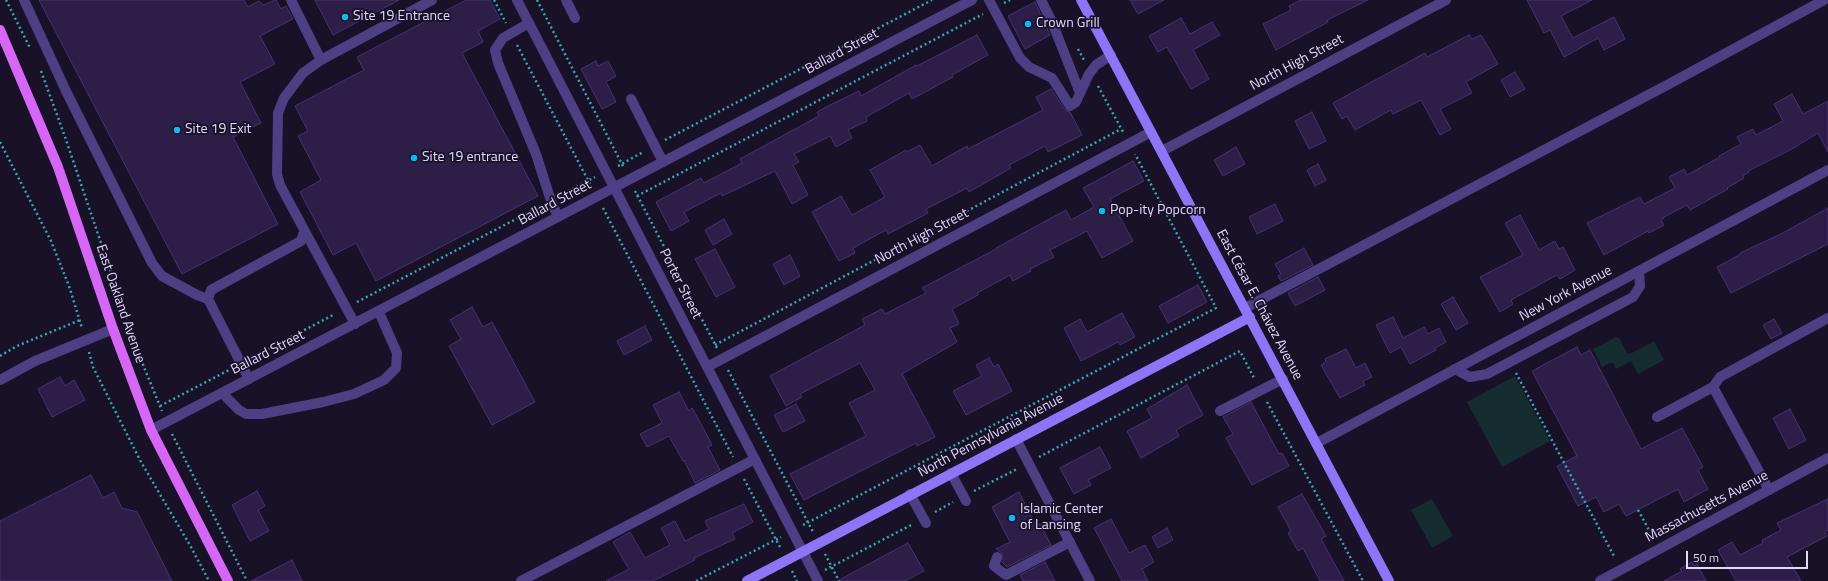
<!DOCTYPE html>
<meta charset="utf-8">
<style>
body{margin:0}
#map{position:relative;width:1828px;height:581px;overflow:hidden;background:#181127;font-family:"Titillium Web",sans-serif}
canvas{display:block}
.scale{position:absolute;left:1686px;top:551px;width:122px;height:18px;box-sizing:border-box;border:2px solid #e2d9fd;border-top:0;padding-left:5px;font-size:12px;line-height:14px;white-space:nowrap;color:#e2d9fd;-webkit-text-stroke:3px #181127;paint-order:stroke}
</style>
<div id="map">
<canvas width="1828" height="581"></canvas>
<div class="scale">50 m</div>
</div>
<script>
const g = document.querySelector('canvas').getContext('2d');
g.lineJoin = 'round';
function paint(path, color) {
  g.fillStyle = color;
  g.fill(path, 'evenodd');
}
function toPath(rows) {
  const path = new Path2D();
  for (const r of rows) {
    path.moveTo(r[0], r[1]);
    for (let i = 2; i < r.length; i += 2) path.lineTo(r[i], r[i + 1]);
  }
  return path;
}
function stroke(path, color, width, dash) {
  g.strokeStyle = color;
  g.lineWidth = width;
  g.lineCap = dash ? 'butt' : 'round';
  g.setLineDash(dash || []);
  g.stroke(path);
}
function label(font, color, halo, rows, align = 'center') {
  g.font = font + ' "Titillium Web",sans-serif';
  g.lineWidth = 3.5;
  g.setLineDash([]);
  g.textBaseline = 'middle';
  g.strokeStyle = halo;
  g.fillStyle = color;
  for (const [text, x, y, turn = 0] of rows) {
    g.save();
    g.translate(x, y);
    g.rotate((+turn || 0) * Math.PI / 180);
    g.textAlign = isNaN(turn) ? turn : align;
    if (halo) g.strokeText(text, 0, 0);
    g.fillText(text, 0, 0);
    g.restore();
  }
}
paint(toPath([
 [1616,337,1620,339,1627,353,1630,354,1654,341,1664,360,1638,374,1631,361,1616,369,1614,364,1610,363,1602,367,1593,349],
 [1515,376,1550,441,1502,467,1467,402],
 [1432,499,1453,536,1432,548,1411,510]
]), '#152d30');
const building = toPath([
 [39,0,244,0,248,7,259,1,263,5,276,0,281,9,286,6,293,19,260,36,275,64,240,82,261,123,233,137,278,224,182,274,39,0],
 [315,0,399,0,333,35,315,0],
 [466,0,490,0,500,19,478,31,483,42,462,53,538,196,376,281,356,243,333,255,300,192,321,180,298,136,308,131,295,106,364,70,357,57,466,0],
 [1130,0,1164,0,1138,14,1130,0],
 [1301,0,1368,0,1327,20,1328,22,1276,50,1263,24,1291,10,1289,6,1301,0],
 [1527,0,1592,0,1561,16,1573,38,1614,17,1625,39,1604,50,1598,38,1564,57,1550,30,1544,33,1527,0],
 [1035,2,1050,35,1025,49,1008,16,1035,2],
 [1181,18,1190,34,1212,22,1220,35,1193,50,1209,79,1191,89,1167,47,1158,52,1149,36,1181,18],
 [977,35,988,55,952,75,953,77,912,99,909,93,866,117,867,121,848,130,852,138,836,147,830,136,794,154,799,162,793,165,808,195,792,204,775,171,722,196,721,193,684,212,689,221,671,231,656,202,701,178,704,183,742,163,740,159,819,116,817,112,828,106,859,91,861,96,916,65,917,66,977,35],
 [1469,35,1472,39,1481,35,1498,64,1466,82,1472,93,1440,109,1451,129,1440,135,1421,100,1393,114,1391,110,1355,130,1347,116,1342,119,1333,103,1425,53,1427,57,1469,35],
 [596,61,598,66,608,61,616,76,606,82,616,102,602,109,581,69,596,61],
 [1515,72,1525,89,1510,97,1501,80,1515,72],
 [1051,89,1065,110,1070,112,1082,135,1048,152,1045,146,1009,165,1011,168,969,192,967,188,926,209,928,213,913,221,888,234,886,230,853,248,855,253,839,261,812,212,841,196,852,215,885,197,870,170,906,150,907,152,920,145,932,166,967,146,968,149,1043,110,1036,97,1051,89],
 [1792,94,1803,114,1828,101,1828,152,1818,133,1792,149,1748,171,1749,172,1743,176,1744,178,1727,188,1728,189,1690,210,1687,205,1664,217,1664,218,1661,220,1664,225,1649,233,1648,231,1604,255,1587,223,1640,197,1644,204,1675,188,1669,177,1684,169,1687,175,1720,157,1719,156,1741,144,1737,137,1753,129,1756,135,1783,121,1774,104,1792,94],
 [1312,112,1326,141,1309,149,1295,121,1312,112],
 [1236,147,1245,164,1223,176,1214,160,1236,147],
 [1133,161,1144,181,1110,199,1133,241,1102,258,1087,231,1050,250,1054,257,1030,269,1031,271,1013,281,1010,275,977,293,978,295,952,309,959,324,950,328,957,342,902,374,935,437,917,446,916,443,804,500,790,474,866,436,849,403,875,390,860,363,800,394,802,397,786,406,770,376,865,325,862,319,882,309,885,314,926,293,922,288,996,249,996,248,1066,210,1071,220,1094,207,1083,188,1133,161],
 [1318,164,1326,180,1315,186,1307,170,1318,164],
 [1275,204,1283,221,1257,234,1249,217,1275,204],
 [1828,208,1828,244,1731,293,1717,267,1741,254,1740,253,1781,234,1828,208],
 [1520,215,1539,250,1555,241,1559,249,1563,247,1575,270,1560,279,1557,275,1511,300,1513,304,1500,312,1480,277,1523,255,1505,223,1520,215],
 [724,219,732,234,713,245,705,230,724,219],
 [1304,248,1313,265,1281,281,1278,276,1281,274,1275,264,1304,248],
 [715,249,735,287,716,297,695,259,715,249],
 [790,255,800,276,784,285,773,264,790,255],
 [1318,277,1325,290,1295,306,1288,293,1318,277],
 [1198,285,1207,302,1168,323,1159,306,1198,285],
 [1453,297,1468,323,1456,330,1441,304,1453,297],
 [472,307,483,327,492,322,535,402,492,425,449,346,461,339,450,320,472,307],
 [1122,313,1135,337,1120,345,1118,342,1081,361,1064,328,1080,319,1087,332,1122,313],
 [1393,317,1403,338,1424,327,1428,334,1439,328,1446,342,1435,348,1436,350,1410,364,1401,347,1390,353,1376,325,1393,317],
 [1774,319,1782,333,1771,339,1763,325,1774,319],
 [645,326,652,340,624,355,617,341,645,326],
 [1577,347,1581,355,1590,350,1641,449,1682,428,1703,467,1698,470,1708,489,1684,502,1678,489,1626,516,1619,504,1604,512,1596,497,1578,506,1557,466,1577,456,1532,371,1577,347],
 [1346,349,1356,368,1365,363,1372,377,1363,381,1365,385,1340,398,1321,365,1326,362,1325,359,1346,349],
 [989,358,994,367,998,364,1012,391,966,415,953,391,982,376,976,365,989,358],
 [60,377,65,386,74,380,85,400,52,417,38,389,60,377],
 [1187,385,1203,415,1176,430,1179,436,1141,458,1127,431,1152,418,1147,409,1187,385],
 [679,392,689,411,692,408,701,424,712,445,708,447,720,470,695,483,684,460,683,461,669,436,647,447,640,434,662,423,653,405,679,392],
 [1251,402,1279,454,1282,453,1289,466,1252,485,1226,438,1233,434,1223,417,1251,402],
 [796,404,805,421,783,432,774,415,796,404],
 [1790,409,1806,440,1789,449,1773,418,1790,409],
 [1100,447,1111,468,1088,480,1091,485,1074,494,1060,468,1100,447],
 [91,475,103,498,114,492,122,508,137,512,172,581,0,581,0,521,91,475],
 [257,491,265,506,258,510,269,531,250,541,232,505,257,491],
 [1019,492,1036,526,1040,524,1051,545,1007,567,1002,562,1002,553,996,549,1010,542,992,507,1019,492],
 [1302,494,1326,536,1321,539,1344,581,1320,581,1303,548,1298,551,1288,533,1291,531,1278,507,1302,494],
 [1828,499,1828,530,1825,532,1827,536,1787,557,1801,581,1736,581,1718,550,1732,542,1740,555,1763,543,1762,540,1781,530,1777,523,1828,499],
 [744,504,753,522,732,533,735,539,694,558,695,560,653,581,606,581,629,569,613,542,630,532,645,558,670,545,661,528,675,521,685,541,709,529,705,521,744,504],
 [1111,519,1129,553,1145,545,1154,562,1142,569,1148,581,1122,581,1094,528,1111,519],
 [1167,528,1173,540,1158,548,1152,537,1167,528],
 [908,543,924,571,905,581,837,581,908,543],
 [292,560,302,581,251,581,292,560],
 [1045,562,1055,581,1023,581,1020,575,1045,562],
 [1692,562,1694,566,1697,564,1706,581,1664,581,1682,571,1680,569,1692,562]
]);
paint(building, '#2c1e46');
stroke(building, '#483271', 1);
stroke(toPath([
 [6,0,30,48],
 [494,0,506,23],
 [537,0,624,168],
 [1004,3,1010,0],
 [517,45,591,186],
 [1078,49,1084,60],
 [41,71,64,134,139,355,162,411],
 [1098,86,1123,132],
 [665,140,932,0],
 [0,142,51,241,69,286,82,328],
 [618,166,643,152],
 [635,191,717,348],
 [563,194,595,177],
 [637,196,983,14],
 [603,208,733,457],
 [357,302,541,206],
 [715,345,1121,129],
 [89,352,93,367,141,462,191,547,209,581],
 [0,356,17,346,80,320],
 [251,358,335,314],
 [728,370,813,532],
 [1516,373,1615,558],
 [1267,402,1363,581],
 [160,406,231,369],
 [172,434,247,581],
 [1039,457,1240,351,1255,380],
 [744,479,781,549],
 [974,491,1017,469],
 [1638,510,1653,537],
 [935,512,953,502],
 [803,525,1216,308,1135,154],
 [825,554,839,581],
 [825,570,913,524],
 [792,571,797,581],
 [696,581,781,537]
]), '#38a7b2', 2.5, [2, 3]);
stroke(toPath([
 [24,0,66,91,152,263,162,276,197,295,208,299],
 [291,0,321,60],
 [566,0,575,18],
 [989,0,1020,58,1029,67,1052,78,1070,106,1076,102,1089,74,1096,65,1111,55],
 [1041,0,1052,22,1080,93],
 [529,23,503,38,495,50,498,63,536,154,551,201,558,217],
 [631,99,663,162],
 [1245,308,1669,84,1824,0],
 [355,324,280,185,277,174,278,113,284,98,303,73,321,60,432,0],
 [1455,369,1470,377,1487,374,1633,297,1640,286,1639,271],
 [249,379,208,299,211,290,301,241,304,232],
 [1713,387,1720,377,1828,318],
 [222,393,239,410,246,414,262,414,323,402,354,394,384,380,396,368,397,353,379,312],
 [1220,411,1283,379],
 [1657,417,1713,387,1769,490],
 [951,473,966,501],
 [910,494,926,523],
 [997,557,994,566,1006,575,1070,542],
 [521,581,755,459]
]), '#4c3f83', 10);
stroke(toPath([
 [517,0,818,581],
 [1162,151,1446,0],
 [707,367,1151,132],
 [0,380,35,361,113,329],
 [151,430,972,0],
 [1016,439,1090,581],
 [1317,443,1828,170],
 [1600,581,1828,458]
]), '#4c3f83', 10);
stroke(toPath([
 [1081,0,1389,581],
 [747,581,1250,317]
]), '#8c76f7', 10);
stroke(toPath([
 [0,30,58,167,113,329,151,430,228,581]
]), '#d667f6', 10);
for (const [x, y, r, color] of [
 [345,17,4,"#11b9f1"],
 [1028,24,4,"#11b9f1"],
 [177,130,4,"#11b9f1"],
 [414,158,4,"#11b9f1"],
 [1102,211,4,"#11b9f1"],
 [1012,518,4,"#11b9f1"]
]) {
  const dot = new Path2D();
  dot.arc(x, y, r, 0, 2 * Math.PI);
  g.fillStyle = color;
  g.fill(dot);
  stroke(dot, '#181127', 1.5);
}
label('14px', '#e2d9fd', '#181127', [
 ["Site 19 Entrance",353,17],
 ["Crown Grill",1036,24],
 ["Site 19 Exit",185,130],
 ["Site 19 entrance",422,158],
 ["Pop-ity Popcorn",1110,211],
 ["Islamic Center",1020,510],
 ["of Lansing",1020,526]
], 'left');
label('14px', '#e2d9fd', '#181127', [
 ["Ballard Street",842,52,-28],
 ["North High Street",1297,63,-28],
 ["Ballard Street",555,203,-28],
 ["North High Street",922,237,-28],
 ["Porter Street",680,284,63],
 ["New York Avenue",1566,294,-28],
 ["East Oakland Avenue",120,304,71],
 ["East César E. Chávez Avenue",1259,305,62],
 ["Ballard Street",268,353,-27],
 ["North Pennsylvania Avenue",991,436,-28],
 ["Massachusetts Avenue",1707,507,-28]
]);
</script>
